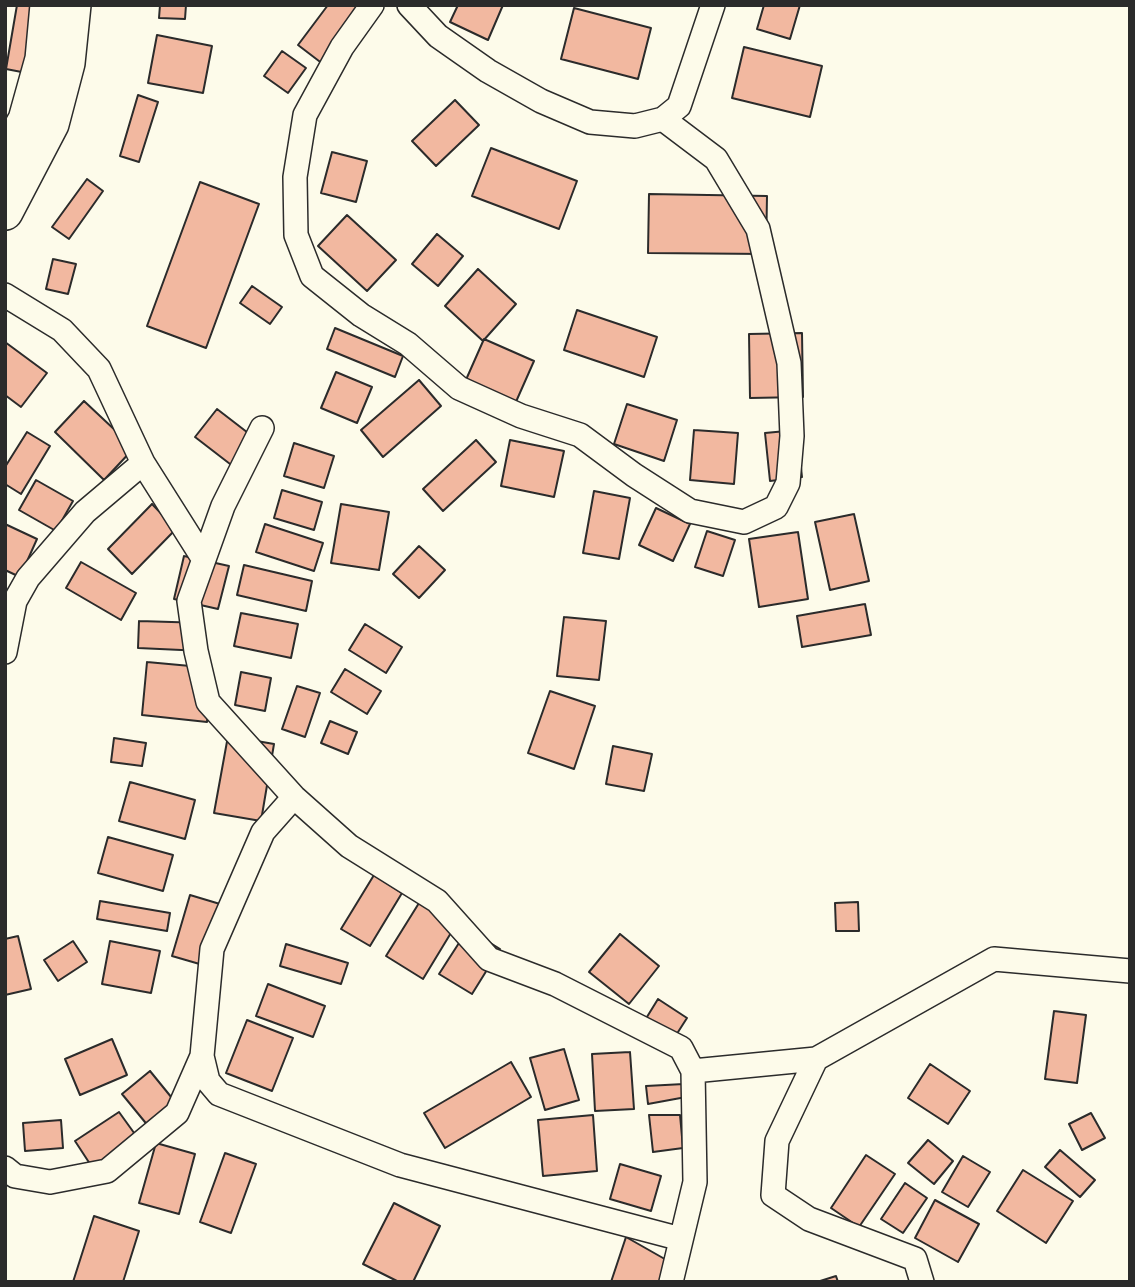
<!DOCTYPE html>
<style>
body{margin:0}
#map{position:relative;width:1135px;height:1287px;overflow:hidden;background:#fdfbea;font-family:Signika,sans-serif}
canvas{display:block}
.frame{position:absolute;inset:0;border:7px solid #2b2b2b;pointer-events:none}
</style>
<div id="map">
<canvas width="1135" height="1287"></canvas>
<div class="frame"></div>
</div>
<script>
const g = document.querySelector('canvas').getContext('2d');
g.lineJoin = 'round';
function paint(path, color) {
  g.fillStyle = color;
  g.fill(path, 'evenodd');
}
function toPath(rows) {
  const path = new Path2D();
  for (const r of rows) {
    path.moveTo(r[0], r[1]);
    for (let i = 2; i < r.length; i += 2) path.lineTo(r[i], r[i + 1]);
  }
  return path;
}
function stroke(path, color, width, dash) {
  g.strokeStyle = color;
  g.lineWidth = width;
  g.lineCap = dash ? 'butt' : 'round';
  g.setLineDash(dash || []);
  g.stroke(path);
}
const building = toPath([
 [17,5,44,5,32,74,6,69,17,5],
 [160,5,186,5,185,19,159,18,160,5],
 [328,5,381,5,332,71,298,45,328,5],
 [458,5,503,5,488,40,450,22,458,5],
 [764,5,800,5,790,39,757,29,764,5],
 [574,8,651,28,638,79,561,59,574,8],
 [157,35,212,46,203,93,148,83,157,35],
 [744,47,822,66,810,117,732,98,744,47],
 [282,51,306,68,288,93,264,76,282,51],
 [138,95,158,102,139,162,120,156,138,95],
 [455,100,479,125,436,166,412,141,455,100],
 [491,148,577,181,559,229,472,196,491,148],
 [332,152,367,161,356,202,321,193,332,152],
 [87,179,103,191,69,239,52,227,87,179],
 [200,182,259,204,206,348,147,326,200,182],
 [649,194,767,196,766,254,648,253,649,194],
 [347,215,396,260,367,291,318,246,347,215],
 [437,234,463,256,438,286,412,264,437,234],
 [53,259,76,264,68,294,46,289,53,259],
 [478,269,516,304,483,341,445,306,478,269],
 [252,286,282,307,270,324,240,303,252,286],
 [577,310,657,337,644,377,564,350,577,310],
 [335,328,403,356,395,377,327,349,335,328],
 [802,333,803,397,750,398,749,334,802,333],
 [484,339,534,361,515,404,465,382,484,339],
 [5,342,47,373,21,407,5,395,5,342],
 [336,372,372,387,357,423,321,408,336,372],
 [419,380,441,406,383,457,361,430,419,380],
 [84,401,134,448,104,480,55,432,84,401],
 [627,404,677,420,664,461,614,444,627,404],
 [217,409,265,446,243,474,195,437,217,409],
 [694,430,738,433,734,484,690,480,694,430],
 [797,430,802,477,770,481,765,433,797,430],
 [27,432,50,446,21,494,5,484,5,467,27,432],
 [476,440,496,462,443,511,423,489,476,440],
 [510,440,564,451,554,497,501,486,510,440],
 [294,443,334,456,324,488,284,476,294,443],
 [36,480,73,501,56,531,19,510,36,480],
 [282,490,322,502,314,530,274,518,282,490],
 [594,491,630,498,619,559,583,553,594,491],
 [152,504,176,529,132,574,108,549,152,504],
 [341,504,389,512,379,570,331,563,341,504],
 [656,508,690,524,673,561,639,545,656,508],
 [854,514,869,581,830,590,815,522,854,514],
 [5,524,37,539,20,577,5,570,5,524],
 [265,524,323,543,314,571,256,552,265,524],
 [707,531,735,540,723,576,695,567,707,531],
 [798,532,808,599,759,607,749,539,798,532],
 [419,546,445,570,419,598,393,574,419,546],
 [184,556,229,566,218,609,174,599,184,556],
 [81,562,136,593,121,620,66,588,81,562],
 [244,565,312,581,306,611,237,595,244,565],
 [865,604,871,635,802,647,797,616,865,604],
 [241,613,298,624,291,658,234,646,241,613],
 [564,617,606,621,599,680,557,676,564,617],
 [139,621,204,623,203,651,138,648,139,621],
 [365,624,402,647,386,673,349,650,365,624],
 [147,662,212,668,207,722,142,715,147,662],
 [345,669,381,691,367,714,331,692,345,669],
 [241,672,271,678,265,711,235,705,241,672],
 [297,686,320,693,305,737,282,729,297,686],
 [550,691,595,706,574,769,528,753,550,691],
 [330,721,357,732,348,754,321,743,330,721],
 [228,736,274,744,261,821,214,813,228,736],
 [114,738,146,743,142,766,111,762,114,738],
 [613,746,652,754,644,791,606,784,613,746],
 [130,782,195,800,185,839,119,821,130,782],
 [108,837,173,855,163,891,98,873,108,837],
 [374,875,402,893,370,946,341,929,374,875],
 [190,895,220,904,203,965,172,956,190,895],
 [424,895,460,918,423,979,386,956,424,895],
 [100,901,170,913,167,931,97,919,100,901],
 [858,902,859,931,836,931,835,903,858,902],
 [468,929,500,949,472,994,439,974,468,929],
 [620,934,659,966,629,1004,589,972,620,934],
 [18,936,31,989,5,995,5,939,18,936],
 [73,941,87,962,58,981,44,960,73,941],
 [110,941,160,951,151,993,102,984,110,941],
 [286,944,348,963,341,984,280,966,286,944],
 [268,984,325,1006,313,1037,256,1016,268,984],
 [658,999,687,1018,671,1043,642,1025,658,999],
 [1054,1011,1086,1015,1077,1083,1045,1079,1054,1011],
 [247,1020,293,1038,272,1091,226,1073,247,1020],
 [112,1039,127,1075,80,1095,65,1059,112,1039],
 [564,1049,579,1100,545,1110,530,1058,564,1049],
 [630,1052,634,1109,595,1111,592,1054,630,1052],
 [511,1062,531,1097,445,1148,424,1113,511,1062],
 [930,1064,970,1091,948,1124,908,1098,930,1064],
 [150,1071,176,1103,149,1127,122,1094,150,1071],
 [684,1084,686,1097,648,1104,646,1086,684,1084],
 [119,1112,137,1137,92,1167,75,1141,119,1112],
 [1091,1113,1105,1138,1082,1150,1069,1124,1091,1113],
 [593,1115,597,1171,543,1176,538,1120,593,1115],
 [649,1115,680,1115,683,1148,653,1152,649,1115],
 [61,1120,63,1148,25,1151,23,1123,61,1120],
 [928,1140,953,1161,934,1184,908,1163,928,1140],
 [156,1143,195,1154,179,1214,139,1203,156,1143],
 [1060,1150,1095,1180,1080,1197,1045,1167,1060,1150],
 [225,1153,256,1164,231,1233,200,1222,225,1153],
 [866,1155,895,1174,859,1227,831,1208,866,1155],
 [963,1156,990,1172,968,1207,942,1192,963,1156],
 [620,1164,661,1176,651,1211,610,1199,620,1164],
 [1023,1170,1073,1201,1046,1243,997,1211,1023,1170],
 [905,1183,927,1198,903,1233,881,1219,905,1183],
 [935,1200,979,1224,958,1262,915,1238,935,1200],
 [394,1203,440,1226,413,1282,399,1282,363,1264,394,1203],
 [94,1216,139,1231,123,1282,73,1282,94,1216],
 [626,1237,670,1262,664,1282,611,1282,626,1237],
 [836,1276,838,1282,817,1282,836,1276]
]);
paint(building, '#f2b8a0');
stroke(building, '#2b2b2b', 2);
const street = toPath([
 [372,5,342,47,305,115,295,177,296,235,312,276,361,315,408,344,459,388,521,416,580,435,634,475,690,511,744,522,776,507,788,483,792,436,789,363,758,229,716,159,663,119],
 [409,5,438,36,488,71,541,101,590,122,635,126,663,119,679,106,713,5],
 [5,295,62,330,99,369,143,463,203,558],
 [262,428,223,506,189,601,196,651,208,702,294,797,349,846,437,901,489,959,555,984,681,1048,693,1071,695,1182,671,1282],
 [5,652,15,601,28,578,85,512,143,463],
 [202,1056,208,1081,219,1094,400,1165,681,1239],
 [693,1071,816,1059],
 [5,1168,15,1176,50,1182,107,1171,177,1113,202,1056,212,949,263,832,294,797],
 [922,1282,915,1259,809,1219,773,1195,777,1141,816,1059,994,959,1130,971]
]);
const primary = toPath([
 [5,158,26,120,43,59,48,5],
 [5,212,51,124,67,63,73,5]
]);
stroke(street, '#2b2b2b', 26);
stroke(primary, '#2b2b2b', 38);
stroke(street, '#fdfbea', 23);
stroke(primary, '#fdfbea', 35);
</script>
